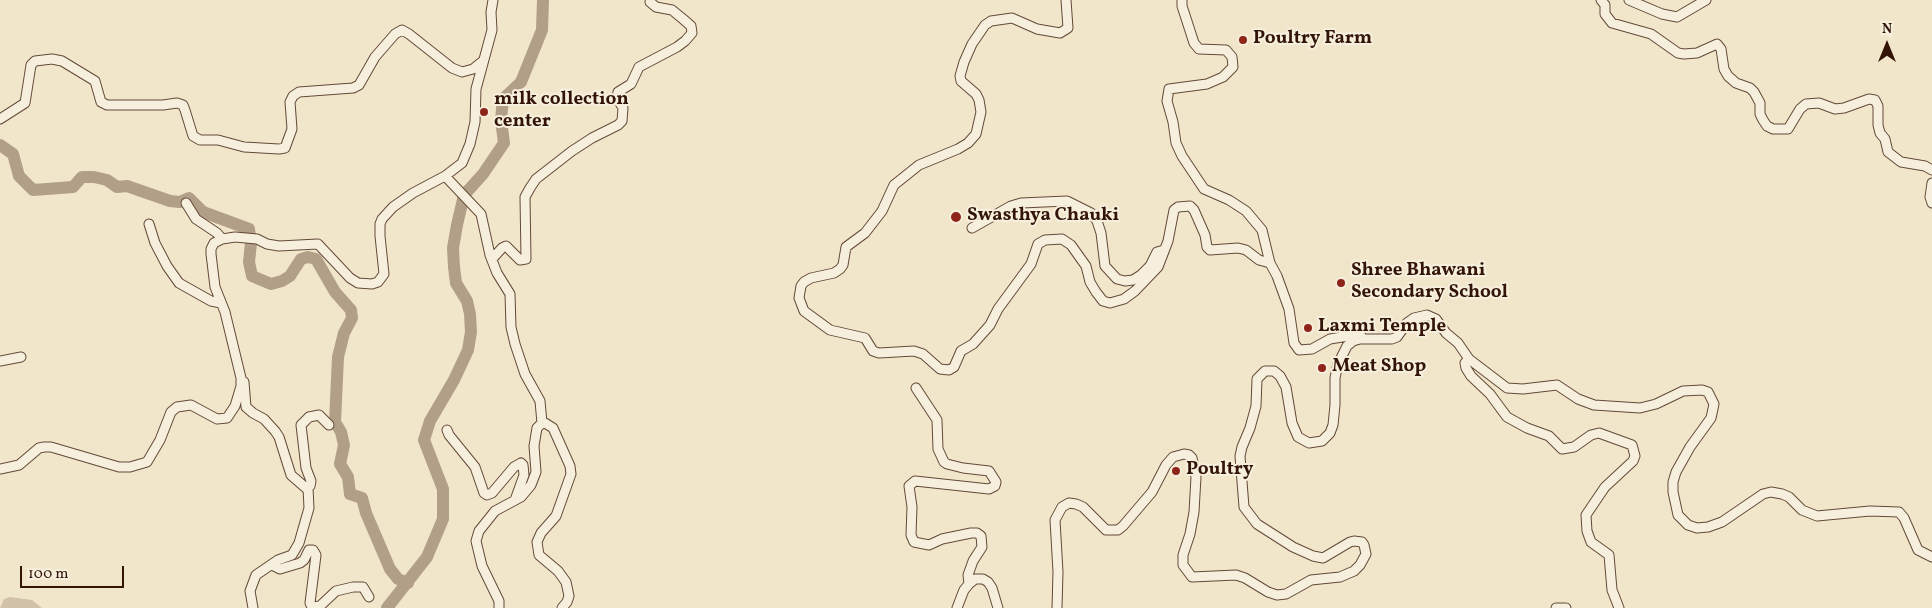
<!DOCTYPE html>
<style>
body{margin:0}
#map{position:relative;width:1932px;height:608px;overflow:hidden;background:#f2e6ca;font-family:Vollkorn,serif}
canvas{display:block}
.north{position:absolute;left:1862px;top:20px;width:50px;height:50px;-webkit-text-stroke:4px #f7efdd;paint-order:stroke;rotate:0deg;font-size:14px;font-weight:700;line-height:20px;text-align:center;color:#331507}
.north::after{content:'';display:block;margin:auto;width:18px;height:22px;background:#331507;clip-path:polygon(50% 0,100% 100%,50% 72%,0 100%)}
.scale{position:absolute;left:20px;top:566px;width:104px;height:22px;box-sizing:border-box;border:2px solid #331507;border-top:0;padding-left:6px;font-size:15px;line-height:18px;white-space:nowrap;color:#331507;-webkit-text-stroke:4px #f7efdd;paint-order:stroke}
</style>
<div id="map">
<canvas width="1932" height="608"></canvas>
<div class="north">N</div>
<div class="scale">100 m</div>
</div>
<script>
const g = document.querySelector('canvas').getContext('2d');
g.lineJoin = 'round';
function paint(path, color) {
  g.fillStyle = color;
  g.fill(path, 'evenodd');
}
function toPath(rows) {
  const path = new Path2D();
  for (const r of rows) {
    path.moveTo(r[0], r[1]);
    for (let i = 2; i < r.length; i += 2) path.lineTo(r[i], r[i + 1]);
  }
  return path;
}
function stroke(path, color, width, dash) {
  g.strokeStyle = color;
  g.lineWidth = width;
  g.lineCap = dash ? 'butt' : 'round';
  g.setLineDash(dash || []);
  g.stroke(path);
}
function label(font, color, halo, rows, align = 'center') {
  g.font = font + ' Vollkorn,serif';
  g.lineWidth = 4;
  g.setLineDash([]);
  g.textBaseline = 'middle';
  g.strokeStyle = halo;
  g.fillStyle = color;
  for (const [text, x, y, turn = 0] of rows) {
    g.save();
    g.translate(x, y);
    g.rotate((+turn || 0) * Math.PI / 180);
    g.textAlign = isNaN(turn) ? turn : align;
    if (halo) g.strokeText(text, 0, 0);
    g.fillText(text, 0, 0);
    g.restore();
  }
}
paint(toPath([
 [10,597,32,600,42,608,0,608,4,599]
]), '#d2c2a9');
stroke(toPath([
 [0,145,13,154,19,176,33,190,73,187,82,177,94,177,107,180,117,187,127,186,170,201,180,202,189,198,203,212,249,229,251,243,249,262,252,276,271,284,282,281,290,276,301,259,308,257,316,259,335,292,351,310,352,318,344,333,338,357,335,422,341,432,344,445,340,464,348,477,350,494,362,498,366,513,390,569,398,579,408,583],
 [387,608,427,557,443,519,443,489,424,440,430,421,454,380,468,350,471,332,470,314,467,301,456,283,454,267,453,248,457,225,464,195,483,174,504,143,501,120,503,99,521,82,542,30,543,0]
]), '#b19f88', 12);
const minor = toPath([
 [1066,0,1068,28,1060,33,1037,29,1012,18,991,21,985,25,972,44,964,62,960,76,961,81,976,94,979,100,981,112,976,134,968,143,958,149,919,165,894,185,882,211,865,233,846,247,843,265,840,269,834,273,811,278,804,282,801,286,799,298,804,311,830,330,865,338,873,351,879,353,914,351,923,354,940,369,949,370,954,367,961,351,973,344,990,325,998,309,1031,264,1038,244,1045,240,1062,239,1071,245,1086,266,1090,282,1096,292,1103,301,1110,303,1124,299,1135,291,1158,267,1168,241,1174,210,1178,207,1190,206,1194,210,1205,235,1207,247,1210,250,1238,248,1246,250,1259,260,1270,263],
 [1182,0,1182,6,1194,43,1199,49,1226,50,1232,57,1233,67,1223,77,1207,84,1169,89,1167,101,1173,122,1176,143,1182,156,1204,189,1229,200,1246,211,1262,230,1270,263,1277,276,1289,309,1294,343,1299,350,1312,349,1330,339,1348,336,1361,336],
 [1601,0,1605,5,1605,14,1612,23,1651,34,1678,53,1684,54,1697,53,1717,44,1721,49,1724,69,1728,76,1736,83,1750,88,1754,92,1760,103,1760,114,1763,120,1767,126,1773,129,1788,129,1800,109,1806,104,1819,103,1835,109,1844,108,1869,99,1875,100,1878,106,1878,125,1880,133,1885,139,1888,152,1901,162,1925,166,1932,170],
 [1629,0,1662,14,1677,17,1706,0],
 [0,119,25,103,31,65,35,61,52,59,62,61,95,81,101,102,107,105,163,105,177,103,183,105,185,110,193,136,200,140,218,140,244,147,279,149,285,148,292,129,290,102,293,96,299,92,353,88,359,85,375,57,395,34,402,30,409,34,452,68,462,72,473,69,483,61],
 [445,176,462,163,470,144,475,122,476,89,492,30,491,12,493,0],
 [1932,183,1930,197,1932,203],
 [186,203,196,219,217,233,222,239],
 [149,224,155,243,167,266,179,283,211,301,221,303],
 [972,228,1011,206,1021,203,1067,201,1091,213,1097,221,1101,233,1105,266,1117,279,1125,281,1133,280,1141,275,1150,266,1157,252,1164,250],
 [492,259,502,248,506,246,520,260,526,259,525,197,530,188,536,179,572,151,592,138,618,125,622,121,623,108,617,98,618,92,631,84,639,67,677,47,685,41,692,33,691,26,683,19,672,10,656,7,650,2],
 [1469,359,1465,363,1466,368,1471,376,1490,394,1507,417,1527,428,1549,436,1562,449,1574,447,1591,435,1599,433,1632,445,1635,456,1633,461,1605,487,1586,515,1587,531,1591,542,1609,555,1612,590,1619,608],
 [0,361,21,357],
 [244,382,246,407,253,413,264,419,275,431,279,437,291,475,306,488,310,486,311,481,306,468,301,425,309,417,319,415,329,425],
 [916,388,937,420,938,449,944,462,947,464,963,468,989,471,996,482,995,486,989,489,915,481,909,486,912,507,911,535,914,542,929,545,942,539,971,533,977,533,981,536,982,547,973,561,968,575,969,584],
 [447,430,449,435,475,467,484,493,487,495,492,493,514,467,521,463,523,465,524,475,515,500],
 [0,469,19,465,39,448,44,447,51,447,119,467,130,467,147,462,150,457,160,440,171,412,177,407,191,405,217,419,227,418,235,406,241,386,241,378,225,312,215,287,211,254,211,249,214,243,222,239,235,237,257,239,267,244,279,246,318,244,350,278,358,283,372,284,378,282,384,274,380,236,380,224,382,219,393,207,413,193,445,176,481,214,490,255,497,273,510,294,511,327,515,344,525,374,540,401,542,423],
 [308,488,309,508,299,543,292,555,278,560,275,562,274,566,280,569,300,563,304,560,309,550,313,550,316,555,310,603,312,607,320,606,336,591,353,587,363,587,369,597],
 [253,608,250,591,256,575,275,562],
 [499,608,499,601,482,566,476,541,479,531,495,511,521,497,531,485,536,472,534,446,537,428,542,423,545,423,553,428,570,466,571,474,556,516,541,533,537,542,539,555,558,571,566,582,569,596,567,602,562,608],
 [957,608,964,590,969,584,975,579,983,579,988,582,992,588,998,608],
 [1057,608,1058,572,1055,520,1062,507,1069,503,1076,504,1083,507,1106,530,1118,530,1123,526,1152,492,1166,465,1173,457,1184,454,1189,455,1192,458,1196,477,1194,512,1190,534,1183,555,1183,565,1192,577,1236,575,1245,578,1268,592,1277,595,1286,594,1311,580,1340,577,1354,571,1360,565,1366,554,1364,545,1362,542,1354,541,1350,542,1323,558,1313,556,1293,547,1257,524,1244,507,1240,456,1242,447,1250,428,1256,406,1257,379,1265,371,1274,371,1280,376,1286,387,1292,423,1298,437,1309,443,1322,441,1330,433,1333,425,1335,405,1335,378,1338,364,1347,346,1353,341,1360,339,1392,339,1397,337,1407,323,1414,318,1427,315,1436,319,1446,333,1458,343,1469,359,1507,388,1523,389,1557,385,1578,399,1594,405,1640,408,1656,404,1683,391,1702,390,1708,392,1714,404,1711,418,1690,447,1676,472,1673,482,1673,492,1678,515,1688,525,1697,528,1708,527,1722,522,1763,494,1771,492,1782,494,1789,497,1802,510,1817,516,1870,511,1899,512,1904,518,1918,550,1932,557],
 [1556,608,1566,608]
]);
stroke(minor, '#634938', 11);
stroke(minor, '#f7efdd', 9);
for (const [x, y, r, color] of [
 [1243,40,5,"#8f2418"],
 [484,112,5,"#8f2418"],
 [956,217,6,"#8f2418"],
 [1341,283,5,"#8f2418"],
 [1308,328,5,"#8f2418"],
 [1322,368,5,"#8f2418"],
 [1176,471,5,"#8f2418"]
]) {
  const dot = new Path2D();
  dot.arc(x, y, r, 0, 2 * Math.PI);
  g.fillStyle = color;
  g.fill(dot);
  stroke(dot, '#f7efdd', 2);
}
label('bold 19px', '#331507', '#f7efdd', [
 ["Poultry Farm",1253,40],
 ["milk collection",494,101],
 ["center",494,123],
 ["Swasthya Chauki",967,217],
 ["Shree Bhawani",1351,272],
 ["Secondary School",1351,294],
 ["Laxmi Temple",1318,328],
 ["Meat Shop",1332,368],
 ["Poultry",1186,471]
], 'left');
</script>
